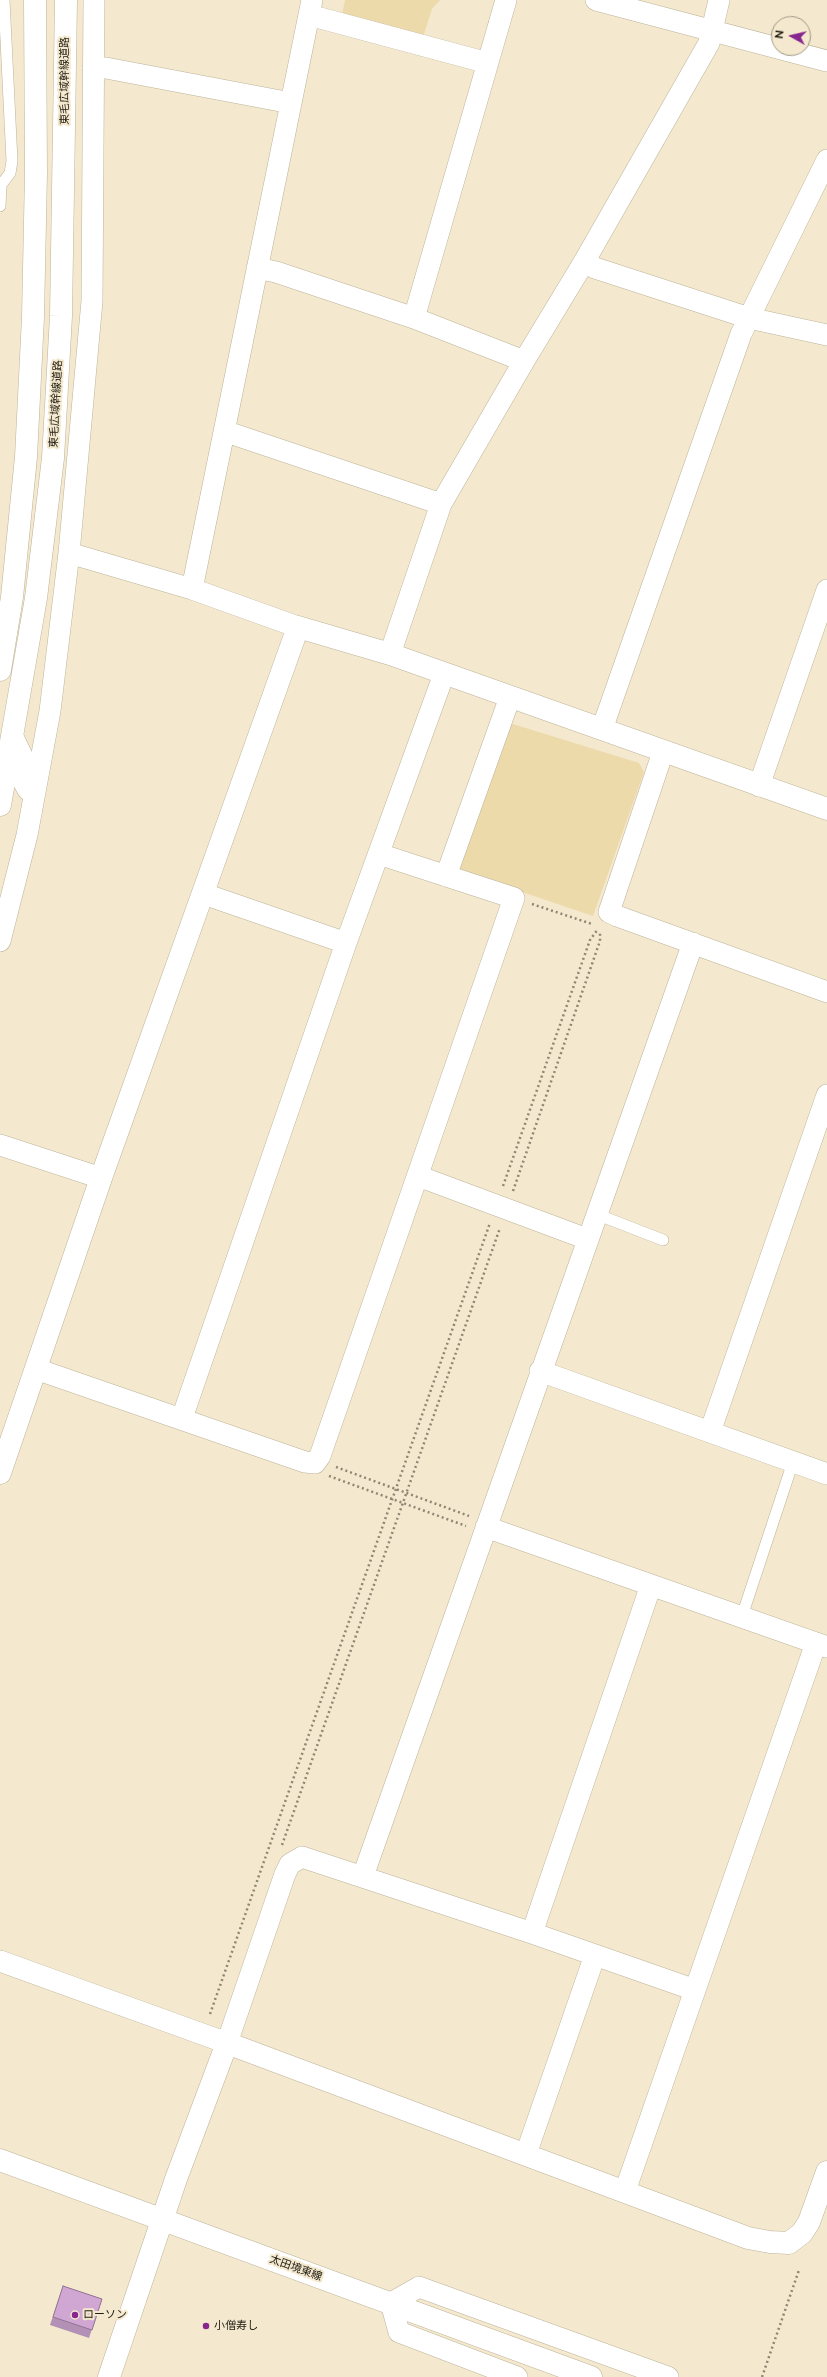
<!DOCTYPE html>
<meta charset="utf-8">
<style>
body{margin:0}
#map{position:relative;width:827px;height:2377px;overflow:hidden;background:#f4e9ce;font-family:Raleway,sans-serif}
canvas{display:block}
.north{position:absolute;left:771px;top:16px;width:40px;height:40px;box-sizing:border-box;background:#f4e9ce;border:1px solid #a09783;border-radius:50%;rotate:278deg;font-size:11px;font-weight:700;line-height:16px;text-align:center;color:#211d13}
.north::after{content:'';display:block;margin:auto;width:14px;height:18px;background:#87268f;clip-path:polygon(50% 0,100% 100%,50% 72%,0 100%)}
</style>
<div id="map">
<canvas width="827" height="2377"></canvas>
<div class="north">N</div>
</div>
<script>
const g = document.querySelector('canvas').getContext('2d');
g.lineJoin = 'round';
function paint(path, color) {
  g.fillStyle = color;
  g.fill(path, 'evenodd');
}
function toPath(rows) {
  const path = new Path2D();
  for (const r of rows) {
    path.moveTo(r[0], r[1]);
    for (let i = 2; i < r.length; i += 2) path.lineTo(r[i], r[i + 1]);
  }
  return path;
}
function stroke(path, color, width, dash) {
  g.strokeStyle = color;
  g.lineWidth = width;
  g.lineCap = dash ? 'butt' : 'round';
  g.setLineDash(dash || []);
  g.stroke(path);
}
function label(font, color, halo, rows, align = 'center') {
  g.font = font + ' Raleway,"Noto Sans JP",sans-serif';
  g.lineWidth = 4;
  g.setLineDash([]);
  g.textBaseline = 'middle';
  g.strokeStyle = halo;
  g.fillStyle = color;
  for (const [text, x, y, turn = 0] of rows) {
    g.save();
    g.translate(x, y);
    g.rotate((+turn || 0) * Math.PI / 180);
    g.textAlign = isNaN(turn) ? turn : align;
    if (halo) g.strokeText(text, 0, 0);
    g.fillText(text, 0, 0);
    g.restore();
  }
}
paint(toPath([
 [345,0,440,0,432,9,423,37,342,15],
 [513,724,639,763,644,772,593,916,460,871,457,863,507,726]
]), '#eddaab');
const service = toPath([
 [0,206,1,185,10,173,12,161,4,0],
 [596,1214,663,1240],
 [742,1616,793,1462]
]);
const minor = toPath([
 [596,0,827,61],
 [309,15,488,63],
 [93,68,106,68,291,103],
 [584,262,595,268,749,318,827,335],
 [257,268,276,272,414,318,524,361],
 [414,318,506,0],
 [224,431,441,504],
 [69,553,192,589,298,627],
 [192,589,312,0],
 [390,654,441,504,524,361,584,262,709,43,719,0],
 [602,729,741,334,827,160],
 [13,737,26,764,23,781,28,790],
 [663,752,609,912,617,916,827,992],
 [759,786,827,590],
 [446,876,510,697],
 [204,894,346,943],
 [0,941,27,835,50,711,69,553,92,301,94,0],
 [0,1145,101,1178],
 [418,1176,587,1239],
 [36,1369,305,1462,315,1463,320,1456,514,898,379,854],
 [540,1371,827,1474],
 [182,1418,346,943,444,674],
 [710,1432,827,1095],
 [486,1527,827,1647],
 [363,1876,693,943],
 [532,1933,651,1585],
 [0,1961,227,2043,285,1874,290,1864,302,1857,532,1933,695,1990],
 [526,2154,595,1955],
 [625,2191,816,1643],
 [517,2377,399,2332,391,2303,419,2287,668,2377]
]);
const tertiary = toPath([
 [0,1473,101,1178,298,627,390,654,827,809],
 [109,2377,176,2179,227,2043,748,2238,770,2242,789,2243,802,2233,809,2222,827,2172]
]);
const secondary = toPath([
 [0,2160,591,2377]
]);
const trunk = toPath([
 [0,670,12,597,26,457,33,317,36,173,35,0],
 [0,805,36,598,53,458,61,316,66,0]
]);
stroke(service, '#bdb399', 12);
stroke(minor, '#bdb399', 22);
stroke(tertiary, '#bdb399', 23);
stroke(secondary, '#bdb399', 23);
stroke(trunk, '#bdb399', 23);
stroke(toPath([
 [532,904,592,924],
 [503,1186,590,940,598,929],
 [513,1191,600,941,600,931],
 [336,1467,469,1516],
 [329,1476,466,1526],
 [282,1845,500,1228],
 [210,2014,490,1223],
 [762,2377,799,2270]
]), '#8e8774', 2.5, [2, 3]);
stroke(service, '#fff', 11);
stroke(minor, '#fff', 21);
stroke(tertiary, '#fff', 22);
stroke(secondary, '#fff', 22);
stroke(trunk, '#fff', 22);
paint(toPath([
 [63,2286,102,2299,89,2338,50,2325]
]), '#b390b5');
const building = toPath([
 [63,2286,102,2299,92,2330,53,2317,63,2286]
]);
paint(building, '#d0a7d2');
stroke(building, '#927593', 1);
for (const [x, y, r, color] of [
 [75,2315,4,"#87268f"],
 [206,2326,4,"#87268f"]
]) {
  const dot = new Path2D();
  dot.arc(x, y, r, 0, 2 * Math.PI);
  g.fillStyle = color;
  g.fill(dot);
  stroke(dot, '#f4e9ce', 1.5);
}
label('11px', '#211d13', '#f4e9ce', [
 ["東毛広域幹線道路",65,81,-90],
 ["東毛広域幹線道路",56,404,-87],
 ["太田境東線",296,2268,20]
]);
label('11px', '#211d13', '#f4e9ce', [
 ["ローソン",83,2315],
 ["小僧寿し",214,2326]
], 'left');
</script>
